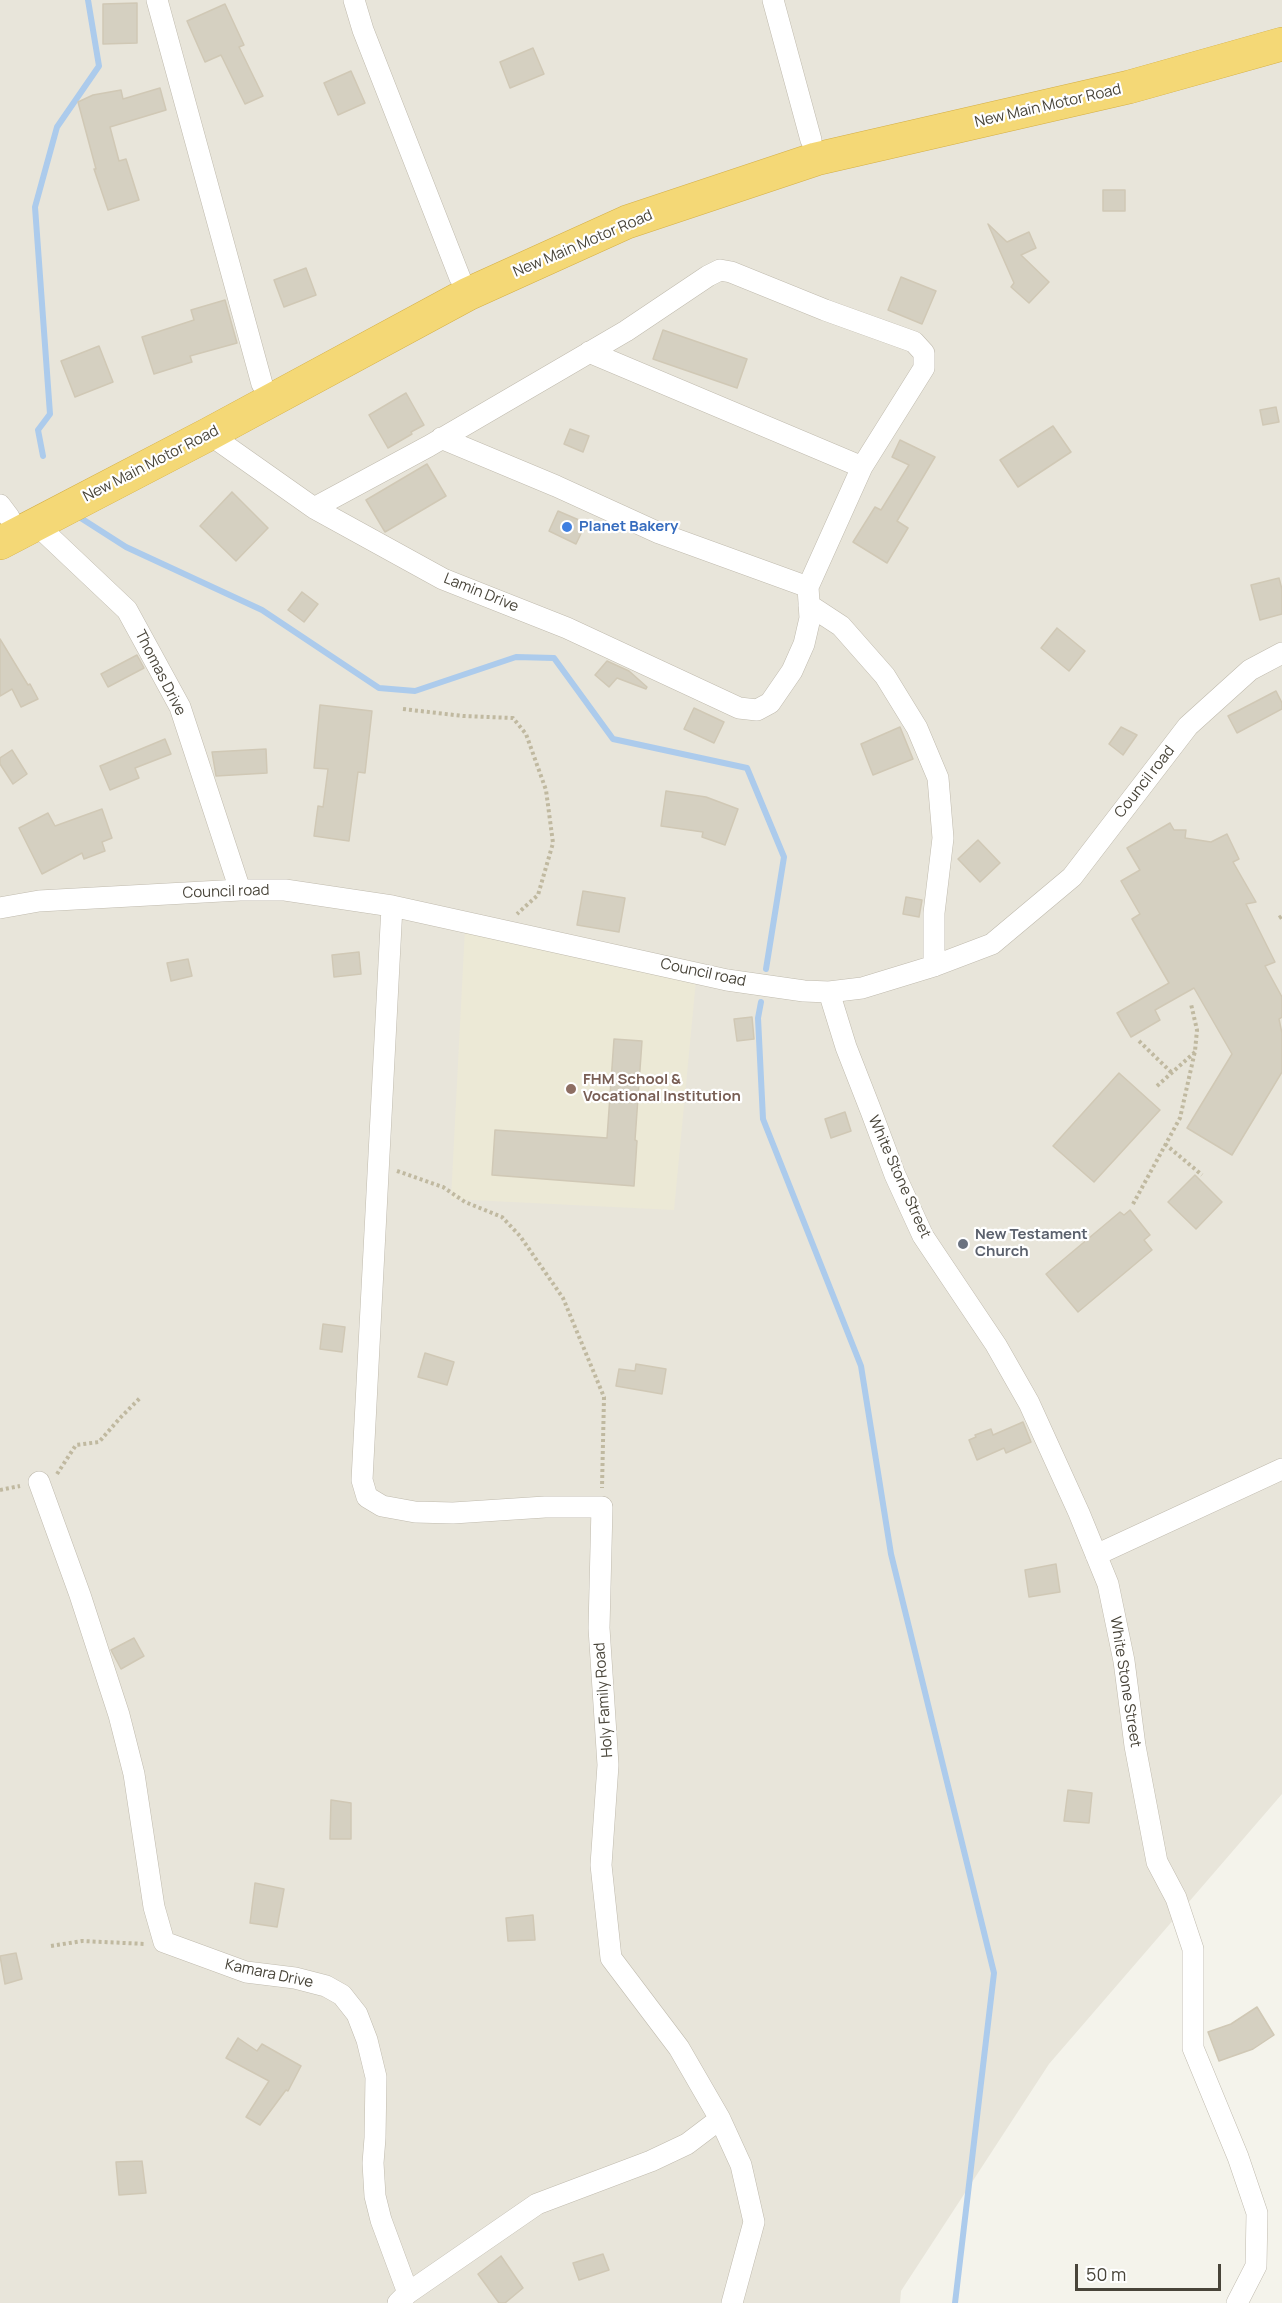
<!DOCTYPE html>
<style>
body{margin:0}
#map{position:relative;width:1282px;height:2303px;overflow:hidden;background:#f4f3eb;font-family:Manrope,sans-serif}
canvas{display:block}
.scale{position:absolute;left:1075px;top:2264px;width:146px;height:27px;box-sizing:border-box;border:3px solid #484439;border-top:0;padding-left:8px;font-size:18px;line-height:21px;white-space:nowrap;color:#484439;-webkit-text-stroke:4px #fff;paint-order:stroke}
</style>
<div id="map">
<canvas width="1282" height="2303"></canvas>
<div class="scale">50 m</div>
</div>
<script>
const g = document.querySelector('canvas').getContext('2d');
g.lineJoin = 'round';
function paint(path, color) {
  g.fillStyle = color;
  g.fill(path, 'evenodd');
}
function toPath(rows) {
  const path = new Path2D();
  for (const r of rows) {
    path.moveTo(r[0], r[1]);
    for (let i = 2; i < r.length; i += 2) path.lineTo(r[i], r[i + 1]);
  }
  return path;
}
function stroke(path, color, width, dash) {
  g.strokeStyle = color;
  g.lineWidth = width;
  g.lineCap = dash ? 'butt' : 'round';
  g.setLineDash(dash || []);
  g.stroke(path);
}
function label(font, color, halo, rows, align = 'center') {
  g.font = font + ' Manrope,sans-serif';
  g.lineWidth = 4.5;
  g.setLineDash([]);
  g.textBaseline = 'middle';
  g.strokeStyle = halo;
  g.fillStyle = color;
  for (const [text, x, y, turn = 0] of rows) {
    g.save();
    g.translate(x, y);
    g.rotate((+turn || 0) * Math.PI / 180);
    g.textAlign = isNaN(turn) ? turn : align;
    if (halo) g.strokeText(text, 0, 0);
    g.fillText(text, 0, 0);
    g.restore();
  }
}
paint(toPath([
 [0,0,1282,0,1282,1794,1049,2064,901,2291,900,2303,0,2303]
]), '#e8e5da');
paint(toPath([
 [465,928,696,980,674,1210,451,1199]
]), '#ece9d6');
stroke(toPath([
 [43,456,38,430,50,414,35,207,57,127,99,66,88,0],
 [76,515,126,547,262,610,379,688,415,691,516,657,554,658,613,739,747,768,784,857,766,969],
 [761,1002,758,1018,763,1119,861,1366,891,1554,994,1973,955,2303]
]), '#accbec', 6);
const building = toPath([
 [137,3,137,43,103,44,103,4,137,3],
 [225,4,244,45,239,47,263,96,245,104,221,55,205,62,187,21,225,4],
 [533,48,544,74,510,88,500,62,533,48],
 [351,71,365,103,338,115,324,83,351,71],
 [160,88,166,110,110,127,119,161,126,159,139,200,108,210,94,169,96,169,78,102,93,95,121,90,123,99,160,88],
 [1103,190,1125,190,1125,211,1103,211,1103,190],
 [988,224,1007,242,1029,232,1036,248,1021,255,1049,282,1029,303,1011,287,1014,283,988,224],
 [306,268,316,295,284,307,274,280,306,268],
 [901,277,936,291,922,324,888,310,901,277],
 [225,300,237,343,190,356,192,362,154,374,142,337,194,320,191,310,225,300],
 [663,330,747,359,737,388,653,359,663,330],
 [99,346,113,382,75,397,61,361,99,346],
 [406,393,424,425,411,432,412,434,388,448,369,415,406,393],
 [1276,407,1279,422,1263,425,1260,410,1276,407],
 [1053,426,1071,452,1018,487,1000,460,1053,426],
 [570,429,589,436,583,452,564,444,570,429],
 [900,440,935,457,897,521,908,528,887,563,853,542,875,507,881,510,909,465,892,457,900,440],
 [427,464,446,496,385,532,366,500,427,464],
 [232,492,268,528,236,561,200,526,232,492],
 [558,511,586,523,576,544,549,531,558,511],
 [1279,578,1282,589,1282,614,1260,620,1251,585,1279,578],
 [302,592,318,604,304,622,288,610,302,592],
 [1057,628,1085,651,1069,671,1041,648,1057,628],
 [0,639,28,685,30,684,38,699,21,707,12,689,0,696,0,639],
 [137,655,144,668,108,687,101,674,137,655],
 [607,661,629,671,647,687,646,689,617,678,609,687,595,675,607,661],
 [1276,691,1282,703,1282,709,1237,733,1228,716,1276,691],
 [320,705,372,711,365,773,358,772,349,841,314,836,318,806,323,807,328,769,314,768,320,705],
 [694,708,724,722,714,743,684,729,694,708],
 [900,727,913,759,873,775,861,744,900,727],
 [1121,727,1137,735,1123,755,1109,744,1121,727],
 [165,739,171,754,135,768,139,778,110,790,100,766,165,739],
 [266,749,267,773,216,776,212,752,266,749],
 [12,750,27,774,13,784,0,764,0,758,12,750],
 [666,791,706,797,738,809,725,845,702,837,703,832,661,826,666,791],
 [102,809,112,838,102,842,105,851,84,859,82,853,42,874,19,828,48,813,55,826,102,809],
 [1170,823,1174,830,1186,830,1185,838,1211,842,1227,834,1239,859,1233,862,1256,902,1246,904,1275,962,1265,966,1282,997,1282,1017,1279,1019,1282,1033,1282,1072,1232,1155,1187,1128,1232,1054,1194,988,1155,1010,1160,1020,1131,1037,1117,1013,1169,983,1132,919,1140,914,1121,881,1140,870,1127,848,1170,823],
 [978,840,1000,863,980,882,958,859,978,840],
 [583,891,625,898,619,932,577,925,583,891],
 [906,897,922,900,919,917,903,914,906,897],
 [359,952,361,974,334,977,332,955,359,952],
 [188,959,192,976,171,981,167,963,188,959],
 [752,1017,754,1039,737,1041,734,1019,752,1017],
 [614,1039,642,1041,635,1140,637,1141,634,1186,492,1175,495,1130,607,1138,614,1039],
 [1119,1073,1160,1110,1094,1182,1053,1146,1119,1073],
 [845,1112,851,1131,831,1138,825,1119,845,1112],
 [1195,1175,1222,1202,1196,1229,1168,1202,1195,1175],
 [1130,1210,1150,1235,1144,1240,1152,1250,1078,1312,1046,1274,1120,1212,1124,1215,1130,1210],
 [323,1324,345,1327,342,1352,320,1349,323,1324],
 [425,1353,454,1362,447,1385,418,1377,425,1353],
 [636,1364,666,1369,662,1394,616,1386,619,1369,635,1371,636,1364],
 [1023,1422,1031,1442,1006,1453,1004,1448,977,1460,969,1440,976,1437,975,1435,991,1429,993,1435,1023,1422],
 [1056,1564,1060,1592,1029,1597,1025,1570,1056,1564],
 [134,1638,144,1656,121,1669,111,1650,134,1638],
 [1068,1790,1092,1793,1089,1823,1064,1821,1068,1790],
 [331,1800,351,1803,351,1839,330,1839,331,1800],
 [255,1883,284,1889,277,1927,250,1923,255,1883],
 [533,1915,535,1940,508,1941,506,1918,533,1915],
 [16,1953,22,1979,5,1984,0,1956,16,1953],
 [1257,2007,1274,2035,1253,2049,1219,2061,1208,2032,1231,2024,1257,2007],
 [238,2038,257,2051,262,2044,301,2066,288,2091,286,2090,260,2125,246,2117,269,2081,226,2058,238,2038],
 [142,2161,146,2193,119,2195,116,2162,142,2161],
 [603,2254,609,2270,579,2280,573,2263,603,2254],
 [501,2256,523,2288,505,2303,499,2303,478,2274,501,2256]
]);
paint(building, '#d5d0c1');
stroke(building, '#d0c8b5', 1.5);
const street = toPath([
 [157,0,262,384],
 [354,0,363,30,460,278],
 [773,0,811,140],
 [589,352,862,467],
 [209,434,314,508,443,579,567,628,739,708,757,710,770,703,792,671,804,644,810,618,808,587,862,467,924,368,924,353,914,342,825,310,731,272,720,270,708,276,626,331,429,446,314,508],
 [441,438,556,486,659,533,808,587],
 [0,505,9,517],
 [36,524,127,610,180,707,240,890],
 [809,605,841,626,885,676,917,728,938,778,943,838,934,913,934,966],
 [392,906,362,1480,367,1497,382,1506,415,1512,453,1513,545,1507,602,1507,599,1628,608,1765,601,1865,611,1958,679,2048,720,2119,741,2165,754,2222,732,2303],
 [0,908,39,901,240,890,285,890,392,906,727,980,804,991,829,992,862,988,934,966,992,944,1072,877,1188,726,1250,670,1282,653],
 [829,992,846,1047,871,1111,895,1175,923,1236,996,1345,1029,1403,1079,1513,1108,1584,1124,1661,1135,1746,1157,1862,1176,1898,1193,1949,1193,2048,1238,2157,1257,2213,1256,2266,1237,2303],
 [39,1482,80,1595,119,1715,134,1774,154,1907,164,1942,246,1972,295,1978,326,1986,342,1995,357,2014,367,2040,376,2077,375,2138,373,2163,375,2196,381,2220,408,2293],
 [1096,1555,1282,1469],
 [398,2303,408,2293,537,2204,651,2161,687,2144,720,2119]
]);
const highway = toPath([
 [0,543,209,434,468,294,627,222,816,159,1129,87,1282,44]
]);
stroke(street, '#c0bbae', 22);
stroke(highway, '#d4af46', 34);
stroke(toPath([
 [403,709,463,716,513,718,526,734,546,790,553,843,538,895,517,914],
 [1279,918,1282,916],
 [1139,1041,1172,1073],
 [1157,1086,1195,1052],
 [1165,1144,1202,1175],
 [397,1171,443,1187,465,1202,502,1217,520,1236,563,1298,604,1397,602,1488],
 [1133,1204,1180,1118,1195,1051,1197,1030,1191,1004],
 [57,1474,76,1445,99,1442,120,1418,141,1397],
 [0,1490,20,1486],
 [51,1946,82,1941,146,1944]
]), '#c0b9a0', 4, [3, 3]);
stroke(street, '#fff', 21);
stroke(highway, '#f4d876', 33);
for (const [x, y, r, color] of [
 [567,527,6,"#3f7fe0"],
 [571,1089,6,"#8d6e63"],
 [963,1244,6,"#6b7280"]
]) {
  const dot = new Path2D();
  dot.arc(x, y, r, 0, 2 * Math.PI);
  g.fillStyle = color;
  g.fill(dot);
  stroke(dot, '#fff', 2);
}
label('15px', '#484439', '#fff', [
 ["New Main Motor Road",1048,106,-13],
 ["New Main Motor Road",583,244,-23],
 ["New Main Motor Road",151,464,-27],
 ["Lamin Drive",481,593,22],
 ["Thomas Drive",160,673,63],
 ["Council road",1145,782,-52],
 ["Council road",226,892,-2],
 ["Council road",703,973,12],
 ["White Stone Street",899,1177,66],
 ["White Stone Street",1125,1682,81],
 ["Holy Family Road",604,1700,-94],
 ["Kamara Drive",269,1974,12]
]);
label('bold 15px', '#366cbe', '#fff', [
 ["Planet Bakery",579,527]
], 'left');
label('bold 15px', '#785e54', '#fff', [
 ["FHM School &",583,1080],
 ["Vocational Institution",583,1097]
], 'left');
label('bold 15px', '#5b616d', '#fff', [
 ["New Testament",975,1235],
 ["Church",975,1252]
], 'left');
</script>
